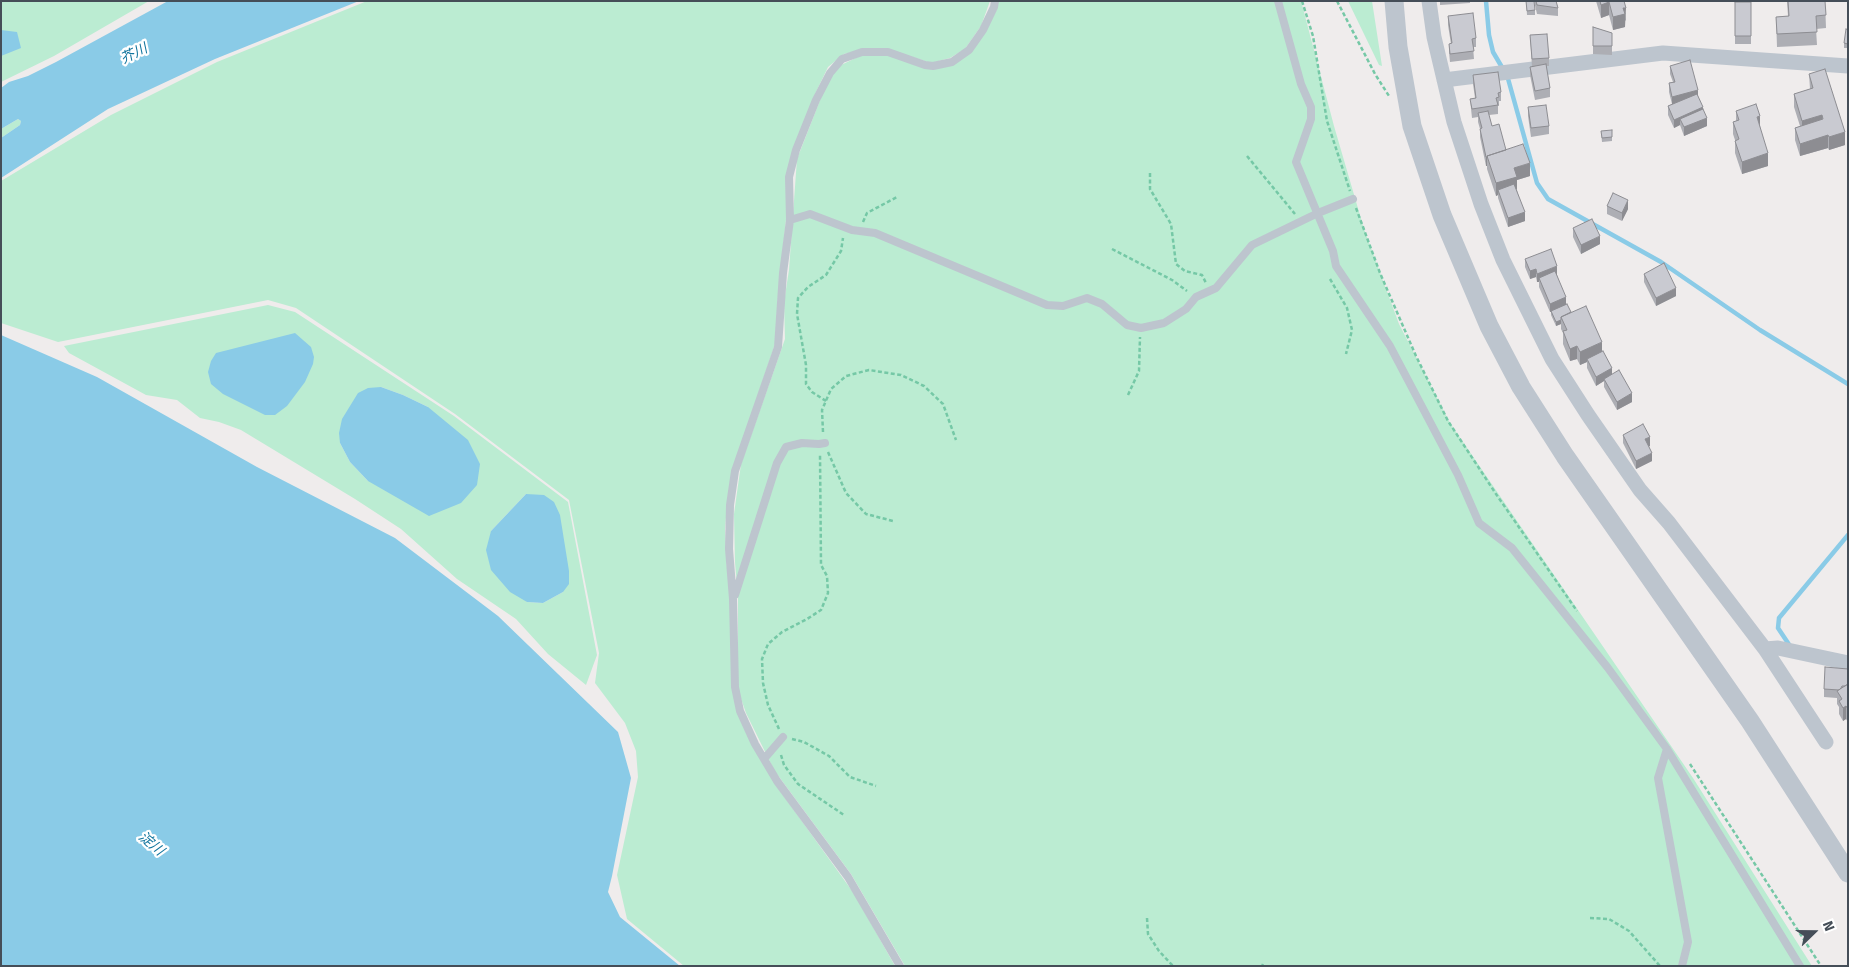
<!DOCTYPE html>
<meta charset="utf-8">
<style>
body{margin:0}
#map{position:relative;width:1849px;height:967px;overflow:hidden;background:#efecec;font-family:"Fira Sans",sans-serif}
canvas{display:block}
.frame{position:absolute;inset:0;border:2px solid #454e58;pointer-events:none}
.north{position:absolute;left:1789px;top:907px;width:50px;height:50px;-webkit-text-stroke:4px #fff;paint-order:stroke;rotate:68deg;font-size:14px;font-weight:700;line-height:20px;text-align:center;color:#454e58}
.north::after{content:'';display:block;margin:auto;width:18px;height:22px;background:#454e58;clip-path:polygon(50% 0,100% 100%,50% 72%,0 100%)}
</style>
<div id="map">
<canvas width="1849" height="967"></canvas>
<div class="frame"></div>
<div class="north">N</div>
</div>
<script>
const g = document.querySelector('canvas').getContext('2d');
g.lineJoin = 'round';
function paint(path, color) {
  g.fillStyle = color;
  g.fill(path, 'evenodd');
}
function toPath(rows) {
  const path = new Path2D();
  for (const r of rows) {
    path.moveTo(r[0], r[1]);
    for (let i = 2; i < r.length; i += 2) path.lineTo(r[i], r[i + 1]);
  }
  return path;
}
function stroke(path, color, width, dash) {
  g.strokeStyle = color;
  g.lineWidth = width;
  g.lineCap = dash ? 'butt' : 'round';
  g.setLineDash(dash || []);
  g.stroke(path);
}
function label(font, color, halo, rows, align = 'center') {
  g.font = font + ' "Fira Sans","Noto Sans JP",sans-serif';
  g.lineWidth = 4.5;
  g.setLineDash([]);
  g.textBaseline = 'middle';
  g.strokeStyle = halo;
  g.fillStyle = color;
  for (const [text, x, y, turn = 0] of rows) {
    g.save();
    g.translate(x, y);
    g.rotate((+turn || 0) * Math.PI / 180);
    g.textAlign = isNaN(turn) ? turn : align;
    if (halo) g.strokeText(text, 0, 0);
    g.fillText(text, 0, 0);
    g.restore();
  }
}
paint(toPath([
 [1,1,149,1,54,56,1,82],
 [367,1,990,1,981,26,965,49,950,58,931,63,885,48,866,49,844,54,828,67,816,92,793,153,778,296,775,344,735,464,728,495,725,529,727,568,731,601,734,700,745,730,778,788,855,895,895,966,684,966,627,919,617,875,638,777,636,751,625,723,595,683,599,653,569,500,455,414,296,308,268,300,58,342,1,323,1,181,111,115,217,62],
 [998,1,1301,1,1334,126,1364,229,1399,324,1450,423,1693,778,1812,966,905,966,851,874,774,770,746,713,738,690,738,599,735,562,734,514,741,464,785,339,784,302,789,270,797,159,824,90,832,75,841,65,862,55,882,54,951,66,986,30,997,9],
 [1348,1,1372,1,1382,66,1379,65],
 [18,119,21,121,20,125,1,138,1,129],
 [268,305,295,312,454,416,568,502,597,655,586,685,548,654,516,619,457,579,401,529,355,499,241,430,219,422,200,418,177,400,146,395,69,353,64,346],
 [381,387,403,395,428,407,368,481,350,462,340,443],
 [526,494,563,592,543,603,527,602,491,531]
]), '#bbecd2');
paint(toPath([
 [168,1,359,1,215,59,108,109,1,178,1,138,20,125,21,121,18,119,1,129,1,88,9,82,28,76,56,62],
 [1,30,17,32,21,48,1,56],
 [295,333,311,347,314,357,313,364,305,382,287,406,275,415,265,415,223,394,211,384,208,372,211,361,216,353],
 [1,335,97,377,257,467,395,538,498,616,618,732,631,778,612,876,608,892,620,917,680,966,1,966],
 [381,387,403,395,428,407,468,440,480,464,477,485,461,503,429,516,368,481,350,462,340,443,339,433,342,419,358,393,368,388],
 [526,494,544,495,554,502,560,515,569,571,569,584,563,592,543,603,527,602,510,592,491,570,486,550,491,531]
]), '#8acbe7');
stroke(toPath([
 [1486,1,1489,35,1493,52,1503,69],
 [1507,75,1537,183,1548,199,1661,262,1760,330,1848,384],
 [1790,646,1778,628,1779,618,1848,535]
]), '#8acbe7', 4.5);
stroke(toPath([
 [1302,1,1313,36,1327,121,1350,191],
 [1337,1,1375,74,1389,96],
 [1247,156,1295,214],
 [1150,173,1150,189,1171,224,1176,264,1185,271,1202,275,1206,283],
 [1356,208,1380,273,1416,356,1448,421,1496,494,1577,611],
 [863,222,867,213,897,197],
 [1112,249,1172,280,1187,291],
 [1330,279,1347,308,1352,330,1346,354],
 [1128,395,1139,371,1140,337],
 [826,401,812,392,806,384,806,365,797,314,798,298,808,287,826,275,841,251,843,238],
 [823,432,822,410,831,389,846,376,869,370,901,375,924,386,943,404,956,440],
 [828,452,846,493,866,514,893,521],
 [779,729,768,705,763,683,762,659,768,644,782,632,807,619,821,610,828,593,827,576,821,565,820,454],
 [792,739,804,742,829,756,850,777,876,786],
 [781,755,784,765,798,784,844,815],
 [1690,764,1821,966],
 [1147,918,1148,934,1159,951,1173,966],
 [1590,918,1609,919,1629,931,1660,966],
 [1262,966,1263,964]
]), '#75c8a6', 2.5, [4, 2.5]);
stroke(toPath([
 [1278,1,1301,84,1311,107,1311,119,1296,162,1333,251,1336,266,1390,346,1458,475,1479,523,1512,548,1608,668,1667,749,1800,966],
 [790,220,810,214,852,230,875,233,1047,305,1063,306,1087,298,1102,304,1127,325,1141,328,1164,323,1186,309,1196,297,1216,288,1252,245,1318,213,1353,199],
 [735,595,777,463,786,447,802,443,819,444,825,443],
 [1667,749,1658,778,1688,942,1682,966],
 [764,759,783,737],
 [900,966,848,877,777,781,755,744,740,711,735,687,733,599,729,549,730,505,735,471,778,347,783,273,790,220,789,177,796,150,816,100,830,73,842,59,862,52,888,52,925,65,933,66,952,62,969,50,983,30,994,7,995,1]
]), '#bdc5ce', 8);
stroke(toPath([
 [1429,1,1434,37,1454,122,1481,204,1503,260,1552,359,1588,415,1640,490,1669,523,1765,649,1826,742],
 [1444,80,1663,53,1848,66],
 [1765,649,1778,648,1848,663]
]), '#bdc5ce', 15);
stroke(toPath([
 [1394,1,1398,47,1412,126,1442,215,1489,326,1521,387,1565,456,1750,721,1848,873]
]), '#bdc5ce', 19);
paint(toPath([
 [1440,1,1470,1,1470,3,1440,5],
 [1526,1,1535,10,1535,15,1527,15],
 [1534,1,1556,1,1558,8,1558,16,1537,14],
 [1596,1,1624,1,1626,20,1625,21,1625,27,1613,30,1609,15,1601,18],
 [1787,1,1825,1,1826,28,1816,29,1817,45,1777,47,1776,17,1788,16],
 [1735,2,1751,2,1751,44,1735,44],
 [1448,16,1476,38,1476,47,1473,47,1474,59,1450,62,1449,52,1449,44,1451,44,1448,25],
 [1593,27,1612,33,1612,55,1593,54],
 [1848,30,1848,48,1844,48,1844,43],
 [1530,35,1549,58,1549,66,1546,66,1550,88,1550,97,1535,100,1530,75,1530,67,1532,67],
 [1670,66,1698,96,1703,109,1707,126,1684,136,1680,125,1674,128,1668,115,1668,106,1672,104,1669,92,1669,83,1673,82,1670,74],
 [1809,74,1845,145,1829,150,1828,148,1800,156,1795,140,1795,128,1800,126,1794,107,1794,94,1810,89],
 [1473,75,1501,92,1501,101,1499,101,1499,106,1498,106,1498,114,1489,115,1492,126,1506,150,1530,176,1517,180,1517,190,1525,221,1508,227,1498,198,1498,195,1496,196,1487,169,1487,166,1486,166,1480,137,1480,129,1478,122,1478,117,1472,118,1470,99,1475,98,1473,84],
 [1528,107,1549,126,1549,134,1531,137,1528,116],
 [1736,111,1760,126,1768,166,1742,174,1735,153,1735,140,1733,134,1733,122,1736,121],
 [1601,131,1612,137,1612,141,1602,142],
 [1607,206,1628,209,1622,221,1607,214],
 [1573,228,1600,244,1581,254,1573,237],
 [1525,259,1557,275,1566,305,1571,312,1602,352,1612,375,1632,402,1617,410,1604,387,1604,381,1596,386,1587,368,1587,362,1580,365,1577,359,1570,361,1563,344,1563,333,1561,329,1561,324,1556,326,1551,315,1551,312,1550,312,1539,287,1539,282,1537,282,1536,277,1530,279,1525,267],
 [1644,274,1676,296,1656,306,1644,282],
 [1623,435,1650,446,1649,446,1652,461,1636,469,1623,443],
 [1848,669,1848,722,1846,719,1843,721,1839,714,1839,707,1837,704,1837,698,1824,697,1824,689]
]), '#adaeb4');
paint(toPath([
 [1609,2,1609,15,1601,18,1601,5],
 [1623,8,1626,8,1625,27,1613,30,1613,17],
 [1698,90,1698,98,1672,105,1672,97],
 [1703,107,1703,116,1680,119,1680,125,1674,128,1674,120],
 [1822,115,1822,128,1802,134,1802,121],
 [1760,116,1760,129,1757,117],
 [1707,118,1707,126,1684,136,1684,127],
 [1845,132,1845,145,1829,150,1829,137],
 [1828,135,1828,148,1800,156,1800,144],
 [1768,153,1768,166,1742,174,1742,162],
 [1486,157,1487,157,1487,166,1486,166],
 [1530,163,1530,176,1517,180,1517,189,1499,195,1498,190,1498,195,1496,196,1496,183,1514,168],
 [1628,200,1628,209,1622,221,1622,213],
 [1525,212,1525,221,1508,227,1508,218],
 [1600,236,1600,244,1581,254,1581,245],
 [1557,266,1557,275,1541,281,1539,278,1539,282,1537,282,1537,274],
 [1536,269,1536,277,1530,279,1530,271],
 [1676,288,1676,296,1656,306,1656,298],
 [1566,297,1566,306,1550,312,1550,304],
 [1561,320,1561,324,1556,326,1556,322],
 [1602,342,1602,355,1587,359,1587,362,1580,365,1580,352],
 [1577,346,1577,359,1570,361,1570,349],
 [1612,368,1612,377,1604,379,1604,381,1596,386,1596,377],
 [1632,393,1632,402,1617,410,1617,402],
 [1650,437,1650,446,1645,448,1645,439],
 [1652,453,1652,461,1636,469,1636,461],
 [1846,706,1846,719,1843,721,1843,708]
]), '#8d8d92');
const building = toPath([
 [1526,1,1534,1,1535,10,1527,11,1526,1],
 [1536,1,1556,1,1558,8,1537,5,1536,1],
 [1600,1,1624,1,1626,8,1623,8,1625,14,1613,17,1609,2,1601,5,1600,1],
 [1788,1,1825,1,1826,15,1816,16,1817,32,1777,34,1776,17,1789,16,1788,1],
 [1735,2,1751,2,1751,36,1735,36,1735,2],
 [1473,13,1476,38,1472,39,1474,51,1450,54,1449,44,1452,43,1448,16,1473,13],
 [1593,27,1612,33,1612,46,1593,46,1593,27],
 [1846,29,1848,30,1848,44,1844,43,1846,29],
 [1547,34,1549,58,1532,59,1530,35,1547,34],
 [1690,60,1698,90,1672,97,1669,83,1675,82,1670,66,1690,60],
 [1546,64,1550,88,1535,91,1530,67,1546,64],
 [1825,69,1845,132,1829,137,1828,135,1800,144,1795,128,1823,119,1822,115,1802,121,1794,94,1813,88,1809,74,1825,69],
 [1498,72,1501,92,1498,93,1499,97,1496,98,1498,105,1472,109,1470,99,1476,98,1473,75,1498,72],
 [1697,94,1703,107,1674,120,1668,106,1697,94],
 [1756,104,1760,116,1757,117,1768,153,1742,162,1735,141,1739,139,1733,122,1739,120,1736,111,1756,104],
 [1546,105,1549,126,1531,128,1528,107,1546,105],
 [1703,109,1707,118,1684,127,1680,119,1703,109],
 [1488,111,1492,126,1499,124,1506,150,1487,156,1488,157,1486,157,1480,129,1482,128,1478,113,1488,111],
 [1612,130,1612,137,1602,138,1601,131,1612,130],
 [1523,144,1530,163,1514,168,1517,177,1496,183,1487,156,1523,144],
 [1514,184,1525,212,1508,218,1498,190,1514,184],
 [1613,193,1628,200,1622,213,1607,206,1613,193],
 [1592,219,1600,236,1581,245,1573,228,1592,219],
 [1551,249,1557,266,1537,274,1536,269,1530,271,1525,259,1551,249],
 [1664,263,1676,288,1656,298,1644,274,1664,263],
 [1555,271,1566,297,1550,304,1539,278,1555,271],
 [1567,304,1571,312,1561,317,1561,320,1556,322,1551,311,1567,304],
 [1586,306,1602,342,1580,352,1577,346,1570,349,1563,331,1567,330,1561,317,1586,306],
 [1603,351,1612,368,1596,377,1587,359,1603,351],
 [1619,370,1632,393,1617,402,1604,379,1619,370],
 [1643,424,1650,437,1645,439,1652,453,1636,461,1623,435,1643,424],
 [1825,667,1848,669,1848,684,1845,686,1842,686,1841,688,1839,690,1824,689,1825,667],
 [1848,684,1848,709,1846,706,1843,708,1839,701,1842,699,1837,691,1848,684]
]);
paint(building, '#c9cad1');
stroke(building, '#8d8d92', 1);
label('italic 14px', '#12759e', '#fff', [
 ["芥川",134,54,-26],
 ["淀川",151,844,40]
]);
</script>
